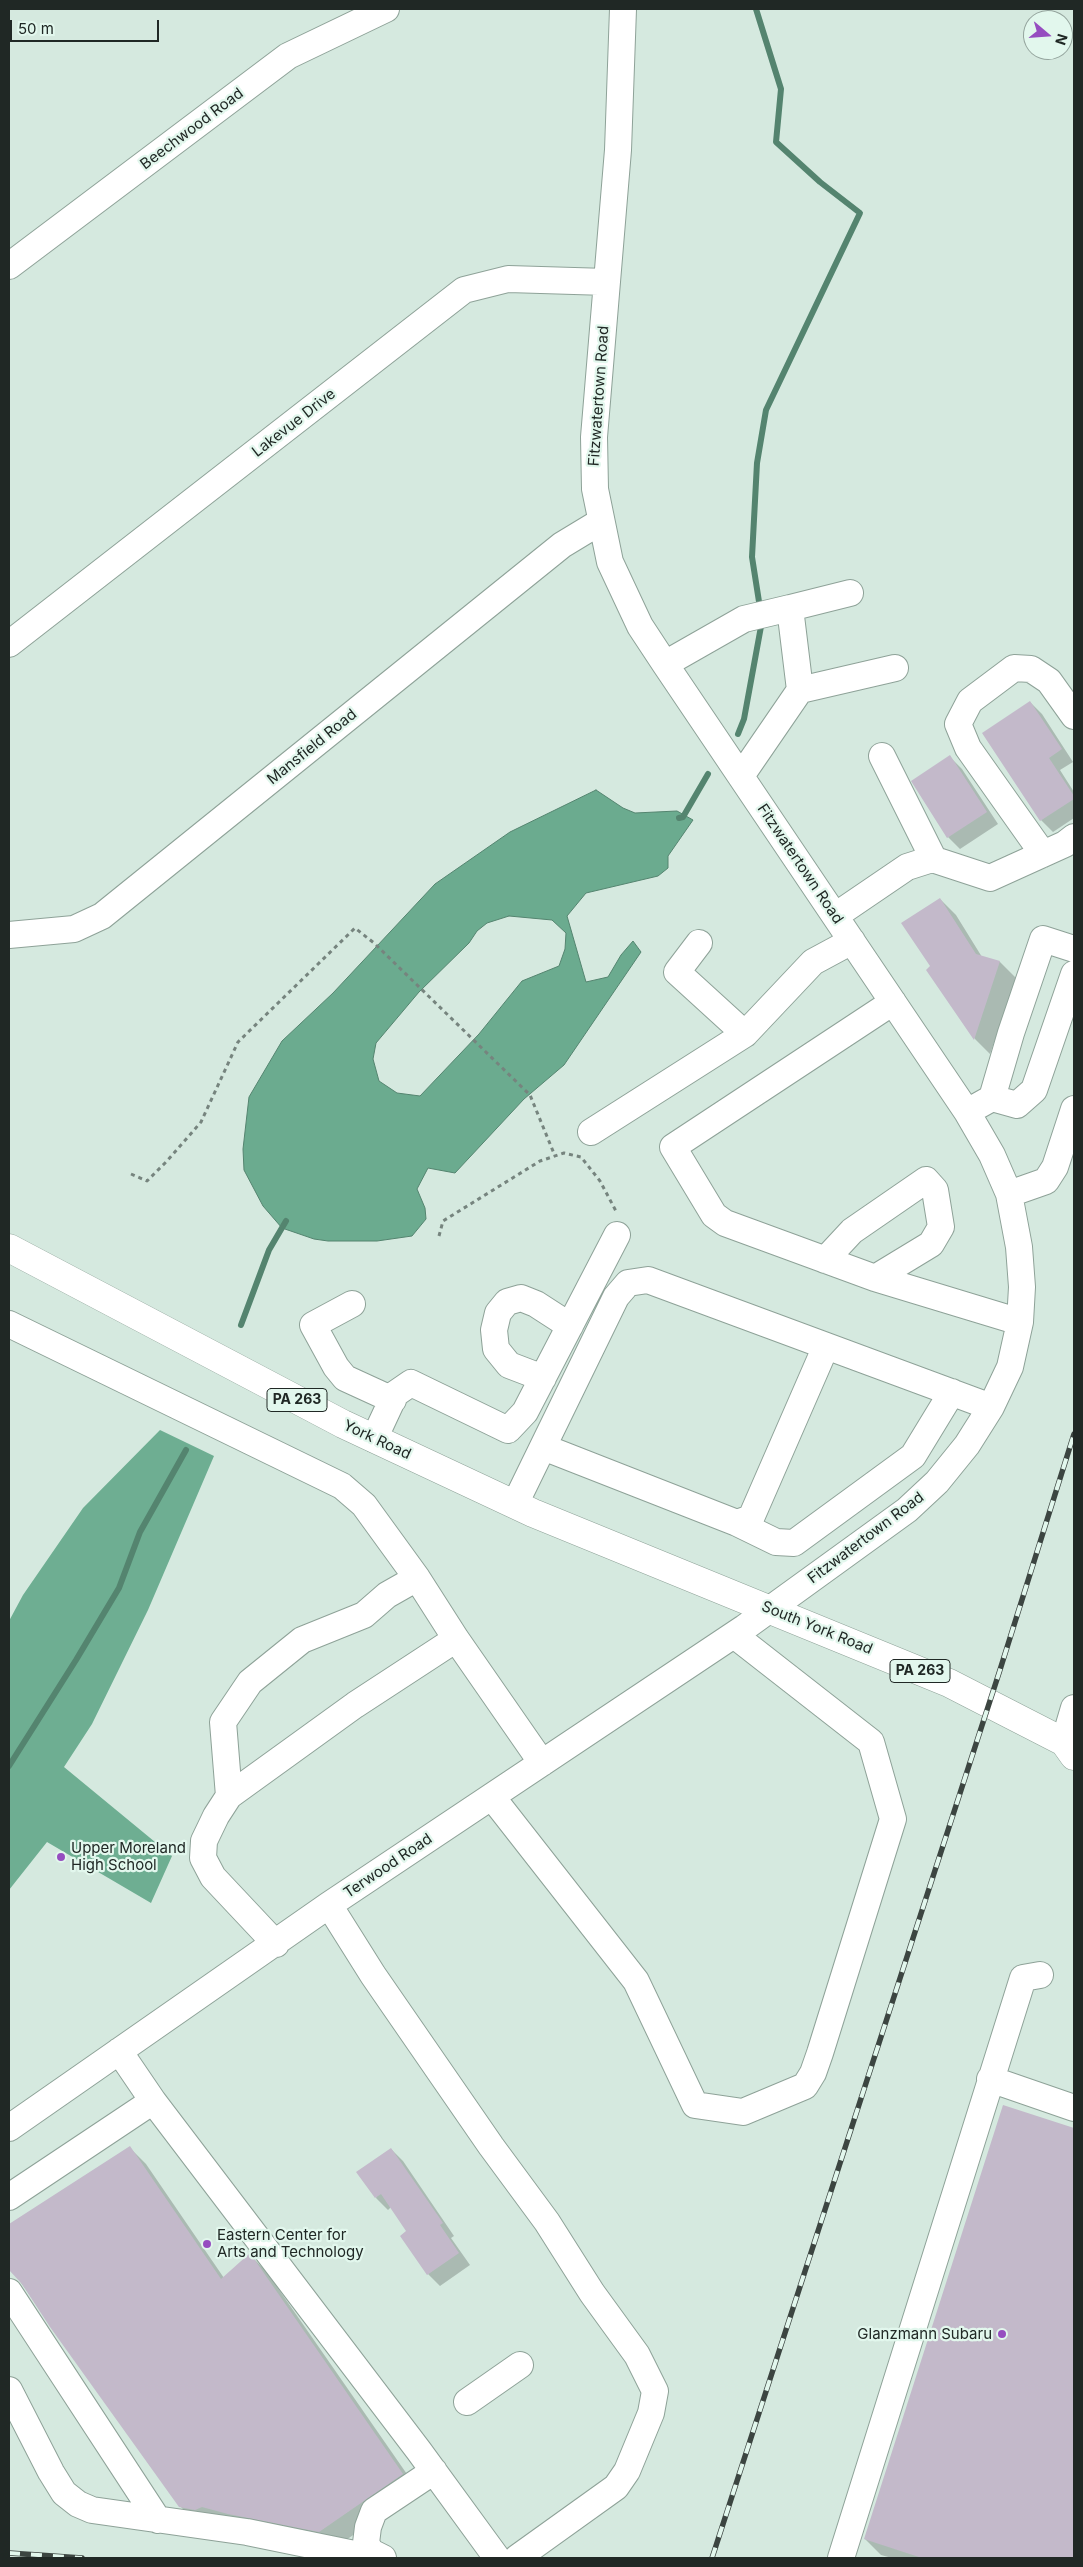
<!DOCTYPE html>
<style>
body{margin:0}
#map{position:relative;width:1083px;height:2567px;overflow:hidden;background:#d5e9df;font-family:Inter,sans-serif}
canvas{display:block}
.frame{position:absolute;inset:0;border:10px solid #202825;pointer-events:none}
.north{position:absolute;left:1023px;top:10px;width:50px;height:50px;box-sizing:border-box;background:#e2f7ed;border:1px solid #94a49d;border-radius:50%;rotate:108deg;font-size:14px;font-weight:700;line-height:20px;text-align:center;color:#202825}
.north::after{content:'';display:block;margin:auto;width:18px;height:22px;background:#964dc0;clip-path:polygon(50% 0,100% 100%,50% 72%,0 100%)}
.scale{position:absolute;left:10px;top:20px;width:149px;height:22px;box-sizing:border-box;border:2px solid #202825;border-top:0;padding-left:6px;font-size:15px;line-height:18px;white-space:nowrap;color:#202825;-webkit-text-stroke:4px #e2f7ed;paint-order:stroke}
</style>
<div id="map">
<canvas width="1083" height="2567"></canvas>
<div class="frame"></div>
<div class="north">N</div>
<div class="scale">50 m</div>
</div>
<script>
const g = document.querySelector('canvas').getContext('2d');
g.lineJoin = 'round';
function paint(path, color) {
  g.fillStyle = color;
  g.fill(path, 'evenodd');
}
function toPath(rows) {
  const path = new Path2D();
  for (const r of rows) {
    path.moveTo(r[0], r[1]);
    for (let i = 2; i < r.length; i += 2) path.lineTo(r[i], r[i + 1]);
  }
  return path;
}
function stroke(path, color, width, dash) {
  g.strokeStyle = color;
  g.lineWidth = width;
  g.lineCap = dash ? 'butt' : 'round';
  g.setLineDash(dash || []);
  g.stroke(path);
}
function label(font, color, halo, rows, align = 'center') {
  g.font = font + ' Inter,sans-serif';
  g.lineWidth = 4.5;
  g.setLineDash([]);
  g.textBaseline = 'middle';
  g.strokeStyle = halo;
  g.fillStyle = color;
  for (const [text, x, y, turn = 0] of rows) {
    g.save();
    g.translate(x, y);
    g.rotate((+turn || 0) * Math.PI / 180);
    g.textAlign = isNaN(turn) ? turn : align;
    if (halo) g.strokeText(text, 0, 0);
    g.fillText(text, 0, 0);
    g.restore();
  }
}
paint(toPath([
 [160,1430,214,1456,148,1610,92,1724,64,1767,172,1856,151,1903,47,1842,9,1890,9,1621,23,1595,83,1508]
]), '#6eae92');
const water = toPath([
 [596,790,623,808,635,813,677,811,693,820,668,856,668,868,658,876,586,893,567,916,586,982,608,977,621,955,633,941,641,952,564,1065,524,1099,455,1173,428,1168,417,1189,425,1208,426,1219,412,1236,377,1241,328,1241,314,1239,282,1228,263,1206,244,1170,243,1149,249,1097,282,1041,333,993,435,884,510,832,596,790],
 [509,916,552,920,566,933,565,949,559,966,522,981,479,1034,420,1096,397,1093,379,1081,373,1059,376,1043,419,992,469,943,477,931,487,923,509,916]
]);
paint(water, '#6bab8f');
stroke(water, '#54846f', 1);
paint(toPath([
 [1030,702,1042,714,1073,762,1060,770,1074,792,1074,818,1053,832,1041,820],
 [950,757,962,769,998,824,960,849,948,837,913,781],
 [940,899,956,915,982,957,1000,962,1016,978,990,1054,975,1039,928,970,931,967],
 [1004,2107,1074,2129,1074,2558,892,2558,881,2555,865,2539],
 [130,2148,146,2164,224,2278,250,2255,266,2271,418,2490,336,2547,196,2523,180,2506,9,2266,9,2244,15,2238,9,2231,9,2226],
 [391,2149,403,2161,454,2236,451,2238,470,2265,440,2286,428,2274,408,2232,391,2207,388,2210,376,2198]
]), '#0003');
stroke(toPath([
 [756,9,781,89,776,142,820,182,860,213,766,410,757,463,752,557,760,608],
 [738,734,744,719,762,621],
 [679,818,683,817,708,774],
 [241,1325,269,1250,286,1221],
 [9,1766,76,1660,119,1588,140,1532,186,1450]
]), '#54846f', 6);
paint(toPath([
 [1030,701,1062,749,1049,758,1074,796,1074,799,1040,821,982,733],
 [950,755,987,812,947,838,911,781],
 [940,898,976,954,1000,961,974,1040,926,970,930,966,901,923],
 [1003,2105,1074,2128,1074,2558,922,2558,864,2539],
 [130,2146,221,2279,250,2253,403,2474,319,2532,228,2514,202,2507,195,2510,179,2507,50,2327,22,2284,9,2270,9,2224],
 [391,2148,443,2223,440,2225,459,2253,427,2275,400,2236,406,2231,381,2194,375,2198,356,2172]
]), '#c3b9ca');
const minor = toPath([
 [9,266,288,56,386,9],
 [9,644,464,290,508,279,607,282],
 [665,664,744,619,790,608],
 [800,690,895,668],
 [882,756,934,860],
 [741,776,800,690,790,608,850,593],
 [1043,854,968,748,958,724,970,701,1014,668,1031,669,1049,681,1074,716],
 [835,916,907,867,932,859,990,878,1065,844,1074,837],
 [9,935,74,929,102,916,562,545,600,522],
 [699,943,677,972,745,1034],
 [893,1002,673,1147,714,1215,725,1223,875,1278,1020,1322],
 [992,1098,1017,1105,1034,1090,1074,974],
 [967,1112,992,1098,1011,1033,1043,939,1074,949],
 [591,1132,745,1034,813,962,852,941],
 [1009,1194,1046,1181,1055,1167,1074,1109],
 [825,1260,852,1231,926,1180,935,1190,941,1227,931,1244,875,1278],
 [352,1304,313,1325,336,1367,345,1378,393,1400],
 [9,1324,342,1486,364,1505,417,1578,456,1639,542,1763],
 [543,1378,509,1365,496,1349,494,1330,498,1313,507,1302,521,1298,536,1304,570,1326],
 [374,1439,395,1394,411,1383,508,1430,525,1412,617,1235],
 [543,1447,737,1523,751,1518,826,1346],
 [515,1504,616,1297,628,1283,648,1280,991,1407],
 [737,1523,776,1542,794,1543,913,1456,952,1392],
 [1064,1742,1074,1708],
 [229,1796,223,1722,250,1682,302,1640,364,1615,387,1595,417,1578],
 [492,1797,636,1981,695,2105,743,2112,805,2086,813,2073,820,2053,893,1819,871,1742,734,1635],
 [329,1905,373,1975,491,2146,547,2222,592,2293,637,2355,655,2391,651,2413,627,2471,616,2487,517,2558],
 [276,1944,213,1877,203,1858,204,1841,216,1816,229,1796,355,1705,456,1639],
 [990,2079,1074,2108],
 [153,2101,419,2451,497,2558],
 [9,2128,329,1905,744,1628,907,1510,937,1482,967,1445,991,1407,1010,1367,1020,1322,1022,1287,1019,1247,1009,1194,992,1155,967,1112,665,664,640,626,610,562,595,489,594,437,618,150,623,9],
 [9,2197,153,2101,119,2051],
 [9,2292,158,2520],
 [9,2390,51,2472,64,2493,78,2504,92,2510,247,2532,374,2558],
 [467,2402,520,2365],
 [383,2558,371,2552,366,2543,368,2527,374,2511,434,2471],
 [841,2558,1023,1978,1040,1975]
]);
const highway = toPath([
 [9,1248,343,1424,533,1513,949,1683,1064,1742,1074,1756]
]);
stroke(minor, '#8ea298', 28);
stroke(highway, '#8ea298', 29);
stroke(toPath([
 [131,1174,147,1181,167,1161,201,1122,238,1042,355,928,374,943,530,1095,555,1156],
 [439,1236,443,1221,540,1161,564,1153,581,1157,600,1181,617,1213]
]), '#76847e', 3, [4, 4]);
stroke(minor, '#fff', 26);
stroke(highway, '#fff', 28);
const rail = toPath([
 [9,2553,82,2558],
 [712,2558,999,1673,1074,1434]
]);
stroke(rail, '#3c4541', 5.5);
stroke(rail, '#e2f7ed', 4, [11]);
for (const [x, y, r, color] of [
 [61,1857,5,"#964dc0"],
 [207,2244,5,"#964dc0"],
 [1002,2334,5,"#964dc0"]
]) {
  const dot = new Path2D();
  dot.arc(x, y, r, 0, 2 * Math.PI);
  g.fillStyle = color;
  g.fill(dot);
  stroke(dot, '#e2f7ed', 2);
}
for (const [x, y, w] of [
 [297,1400,60],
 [920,1671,60]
]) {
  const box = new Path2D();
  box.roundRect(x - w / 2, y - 11.5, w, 23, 4);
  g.fillStyle = '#e2f7ed';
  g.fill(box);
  stroke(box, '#202825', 1);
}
label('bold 14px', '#202825', null, [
 ["PA 263",297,1400],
 ["PA 263",920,1671]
]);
label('15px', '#202825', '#e2f7ed', [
 ["Beechwood Road",192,129,-37],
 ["Fitzwatertown Road",599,396,-86],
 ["Lakevue Drive",294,423,-38],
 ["Mansfield Road",312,747,-39],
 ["Fitzwatertown Road",800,864,56],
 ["York Road",377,1440,25],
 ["Fitzwatertown Road",866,1538,-37],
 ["South York Road",817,1628,22],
 ["Terwood Road",388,1866,-34]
]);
label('15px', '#202825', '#e2f7ed', [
 ["Upper Moreland",71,1848],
 ["High School",71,1865],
 ["Eastern Center for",217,2235],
 ["Arts and Technology",217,2252],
 ["Glanzmann Subaru",992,2334,"right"]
], 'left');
</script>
